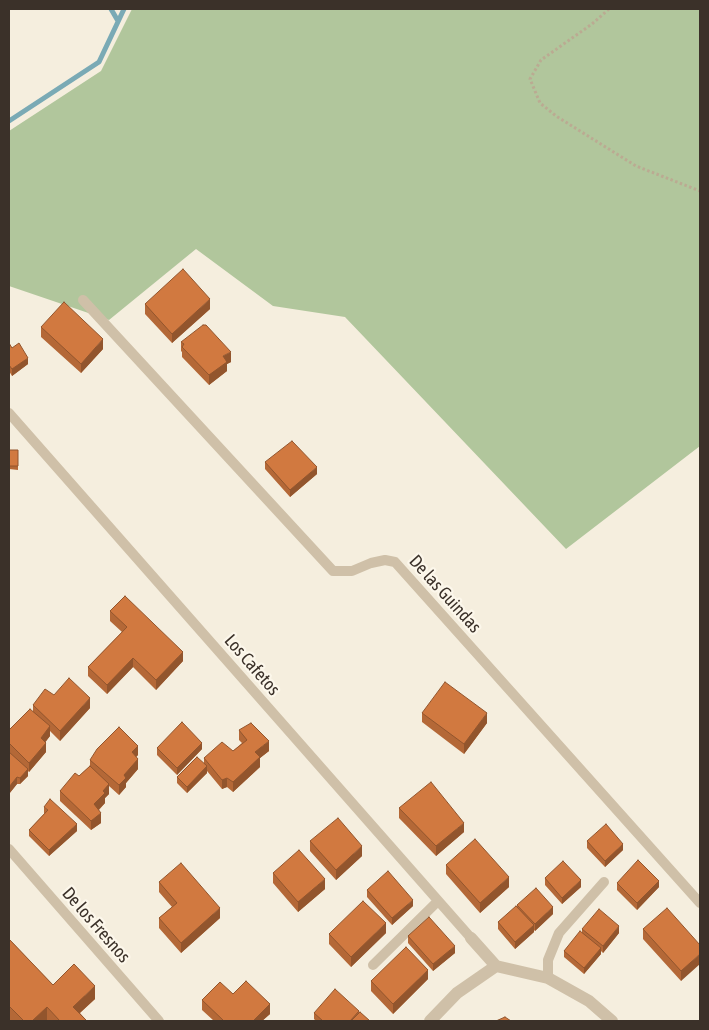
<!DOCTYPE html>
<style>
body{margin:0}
#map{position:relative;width:709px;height:1030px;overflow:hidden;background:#f5eede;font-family:"Asap Condensed",sans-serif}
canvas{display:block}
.frame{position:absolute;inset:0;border:10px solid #3b3129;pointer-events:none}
</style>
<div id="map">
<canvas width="709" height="1030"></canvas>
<div class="frame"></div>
</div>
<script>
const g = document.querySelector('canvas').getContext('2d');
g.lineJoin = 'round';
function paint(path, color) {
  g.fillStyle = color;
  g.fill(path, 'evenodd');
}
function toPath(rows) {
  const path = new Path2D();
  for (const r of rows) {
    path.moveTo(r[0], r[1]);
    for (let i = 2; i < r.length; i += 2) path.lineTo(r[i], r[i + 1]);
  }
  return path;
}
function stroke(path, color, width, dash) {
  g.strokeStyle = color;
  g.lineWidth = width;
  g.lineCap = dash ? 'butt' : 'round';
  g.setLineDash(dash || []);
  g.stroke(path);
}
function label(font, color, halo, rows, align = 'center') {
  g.font = font + ' "Asap Condensed",sans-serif';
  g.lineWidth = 4.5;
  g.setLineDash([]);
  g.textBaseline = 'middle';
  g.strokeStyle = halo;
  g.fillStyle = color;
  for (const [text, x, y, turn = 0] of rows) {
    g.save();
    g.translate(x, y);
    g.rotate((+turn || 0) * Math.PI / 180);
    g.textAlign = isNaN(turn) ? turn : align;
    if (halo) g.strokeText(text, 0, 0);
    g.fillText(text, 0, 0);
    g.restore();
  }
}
paint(toPath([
 [132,9,700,9,700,446,566,549,345,317,273,306,196,249,109,320,9,286,9,131,101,71]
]), '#b1c69c');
stroke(toPath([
 [111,9,118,21],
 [9,121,99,62,124,9]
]), '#7aaab5', 5);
stroke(toPath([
 [609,9,592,24,541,60,530,79,540,103,556,116,636,166,700,191]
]), '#bbaa92', 3, [2.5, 2.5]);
stroke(toPath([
 [83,300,333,571,352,571,371,563,385,560,395,562,700,903],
 [9,413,471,938],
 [9,849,159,1021],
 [373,965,438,901],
 [548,978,548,960,559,933,604,882]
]), '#cfc0a8', 10);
stroke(toPath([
 [471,938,496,966],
 [430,1021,457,993,496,966,548,978,589,1001,612,1021]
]), '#cfc0a8', 12);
paint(toPath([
 [145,304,210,309,172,343,145,314],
 [41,327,103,349,81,373,41,337],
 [181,342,231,362,227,364,227,371,209,385,182,357,182,352,181,351],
 [9,343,12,348,28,364,12,376,9,371],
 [9,450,18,450,18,470,9,469],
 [265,462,317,474,290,497,265,469],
 [110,611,183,661,156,690,133,667,107,694,88,676,88,667,122,632,110,621],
 [54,695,90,708,60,741,50,731,50,736,45,742,46,752,29,772,28,771,28,776,20,784,17,784,9,794,9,730,33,711,33,705],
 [422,713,487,723,464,754,422,722],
 [239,730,269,751,260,758,260,767,233,792,227,787,222,789,207,771,207,773,187,793,177,783,177,777,204,764,204,758,233,751,242,743,239,740],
 [157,748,202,749,177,775,157,755],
 [138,755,136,757,138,769,126,783,126,787,119,795,109,786,109,794,105,798,105,803,99,810,101,823,91,830,60,801,60,791,79,776,90,766,90,760],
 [44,807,77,831,49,856,29,836,29,830,44,814],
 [399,808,464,832,436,856,399,818],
 [310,841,362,856,336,880,310,851],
 [587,841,623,850,605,867,587,848],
 [446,865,509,887,480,913,446,874],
 [273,873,325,889,298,912,273,883],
 [545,878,581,887,562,904,545,885],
 [159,882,220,918,181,953,159,928,159,918,172,907,159,892],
 [617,883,659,887,637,910,617,890],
 [367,890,413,906,392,925,367,897],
 [517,905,553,914,535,931,534,930,534,932,515,949,498,929,498,922,517,907],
 [582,929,619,933,603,953,601,951,601,954,584,974,564,957,564,951,582,932],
 [643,929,700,945,681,981,643,939],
 [386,933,351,967,329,944,329,934],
 [408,936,455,953,433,971,408,943],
 [9,939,53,985,95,999,80,1013,87,1021,48,1021,47,1020,45,1021,11,1021,9,1019],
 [428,979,393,1014,371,991,371,981],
 [233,994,270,1014,262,1021,214,1021,202,1010,202,1000],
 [359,1012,370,1021,316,1021,314,1019,314,1013]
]), '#b46837');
paint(toPath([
 [210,299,210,309,172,343,172,334],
 [103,339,103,349,81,373,81,364],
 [231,352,231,362,227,364,227,371,209,385,209,375,223,356],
 [28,358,28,364,12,376,12,369],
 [317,467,317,474,290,497,290,490],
 [183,652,183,661,156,690,156,680],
 [133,658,133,667,107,694,107,685],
 [90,698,90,708,60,741,60,731],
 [487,713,487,723,464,754,464,744],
 [50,726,50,736,41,748,41,738],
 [269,741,269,751,260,758,260,767,233,792,233,782,255,752],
 [46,743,46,752,29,772,29,763],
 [202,743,202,749,177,775,177,768],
 [138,746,138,755,132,761,132,752],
 [138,759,138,769,126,783,126,787,119,795,119,785,124,775],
 [207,766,207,773,187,793,187,787],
 [28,769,28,776,20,784,20,778],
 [17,777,17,784,9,794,9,787],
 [227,778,227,787,222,789,222,780],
 [109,784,109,794,105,798,105,803,94,814,94,804,103,791],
 [101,813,101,823,91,830,91,821],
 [464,823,464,832,436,856,436,846],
 [77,824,77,831,49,856,49,850],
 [623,844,623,850,605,867,605,861],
 [362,846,362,856,336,880,336,870],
 [509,877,509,887,480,913,480,903],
 [325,879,325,889,298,912,298,902],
 [581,880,581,887,562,904,562,898],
 [659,881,659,887,637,910,637,903],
 [413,900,413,906,392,925,392,918],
 [553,907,553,914,535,931,535,924],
 [220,908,220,918,181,953,181,943],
 [386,923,386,933,351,967,351,957],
 [534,925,534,932,515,949,515,942],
 [619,926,619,933,603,953,603,946],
 [455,946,455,953,433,971,433,964],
 [601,948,601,954,584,974,584,968],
 [700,954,700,964,681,981,681,971],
 [428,970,428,979,393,1014,393,1004],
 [95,986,95,999,73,1019,73,1007],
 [270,1004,270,1014,262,1021,253,1021],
 [47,1007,47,1020,45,1021,32,1021]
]), '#92552d');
const building = toPath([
 [183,269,210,299,172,334,145,304,183,269],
 [64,302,103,339,81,364,41,327,64,302],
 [203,325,206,325,231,352,223,356,227,362,209,375,182,347,184,344,181,342,203,325],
 [9,343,12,348,19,343,28,358,12,369,9,365,9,343],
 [292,441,317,467,290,490,265,462,292,441],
 [9,450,18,450,18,466,9,466,9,450],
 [125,596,183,652,156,680,133,658,107,685,88,667,127,627,110,611,125,596],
 [69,678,90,698,60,731,33,705,45,689,54,695,69,678],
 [445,682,487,713,464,744,422,713,445,682],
 [30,709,50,726,41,738,46,743,29,763,9,743,9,730,30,709],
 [182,722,202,743,177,768,157,748,182,722],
 [251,723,269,741,255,752,260,757,233,782,227,778,222,780,204,758,222,742,233,751,247,740,239,730,251,723],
 [119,727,138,746,132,752,138,759,124,775,126,778,119,785,90,760,97,749,119,727],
 [9,752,28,769,20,778,17,777,9,787,9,752],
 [197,757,207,766,187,787,177,777,197,757],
 [90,766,109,784,103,791,105,793,94,804,101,813,91,821,60,791,75,773,79,776,90,766],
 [431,782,464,823,436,846,399,808,431,782],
 [50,799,77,824,49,850,29,830,48,810,44,807,50,799],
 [338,818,362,846,336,870,310,841,338,818],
 [606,824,623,844,605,861,587,841,606,824],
 [475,839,509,877,480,903,446,865,475,839],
 [299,850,325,879,298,902,273,873,299,850],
 [638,860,659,881,637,903,617,883,638,860],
 [563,861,581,880,562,898,545,878,563,861],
 [181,863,220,908,181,943,159,918,177,903,159,882,181,863],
 [388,871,413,900,392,918,367,890,388,871],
 [536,888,553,907,535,924,517,905,536,888],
 [363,901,386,923,351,957,329,934,363,901],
 [516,906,534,925,515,942,498,922,516,906],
 [667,908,700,945,700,954,681,971,643,929,667,908],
 [599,909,619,926,603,946,582,929,599,909],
 [429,917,455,946,433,964,408,936,429,917],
 [580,931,601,948,584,968,564,951,580,931],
 [9,939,53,985,74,964,95,986,73,1007,87,1021,60,1021,47,1007,32,1021,24,1021,9,1006,9,939],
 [406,947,428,970,393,1004,371,981,406,947],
 [246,981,270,1004,253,1021,224,1021,202,1000,220,982,233,994,246,981],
 [335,989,359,1011,350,1021,323,1021,314,1013,335,989],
 [360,1012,370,1021,351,1021,360,1012],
 [505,1017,511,1021,496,1021,505,1017]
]);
paint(building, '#d17940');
stroke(building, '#92552d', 1);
label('18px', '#3b3129', '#fcf7eb', [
 ["De las Guindas",445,594,48],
 ["Los Cafetos",252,665,49],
 ["De los Fresnos",96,925,49]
]);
</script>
